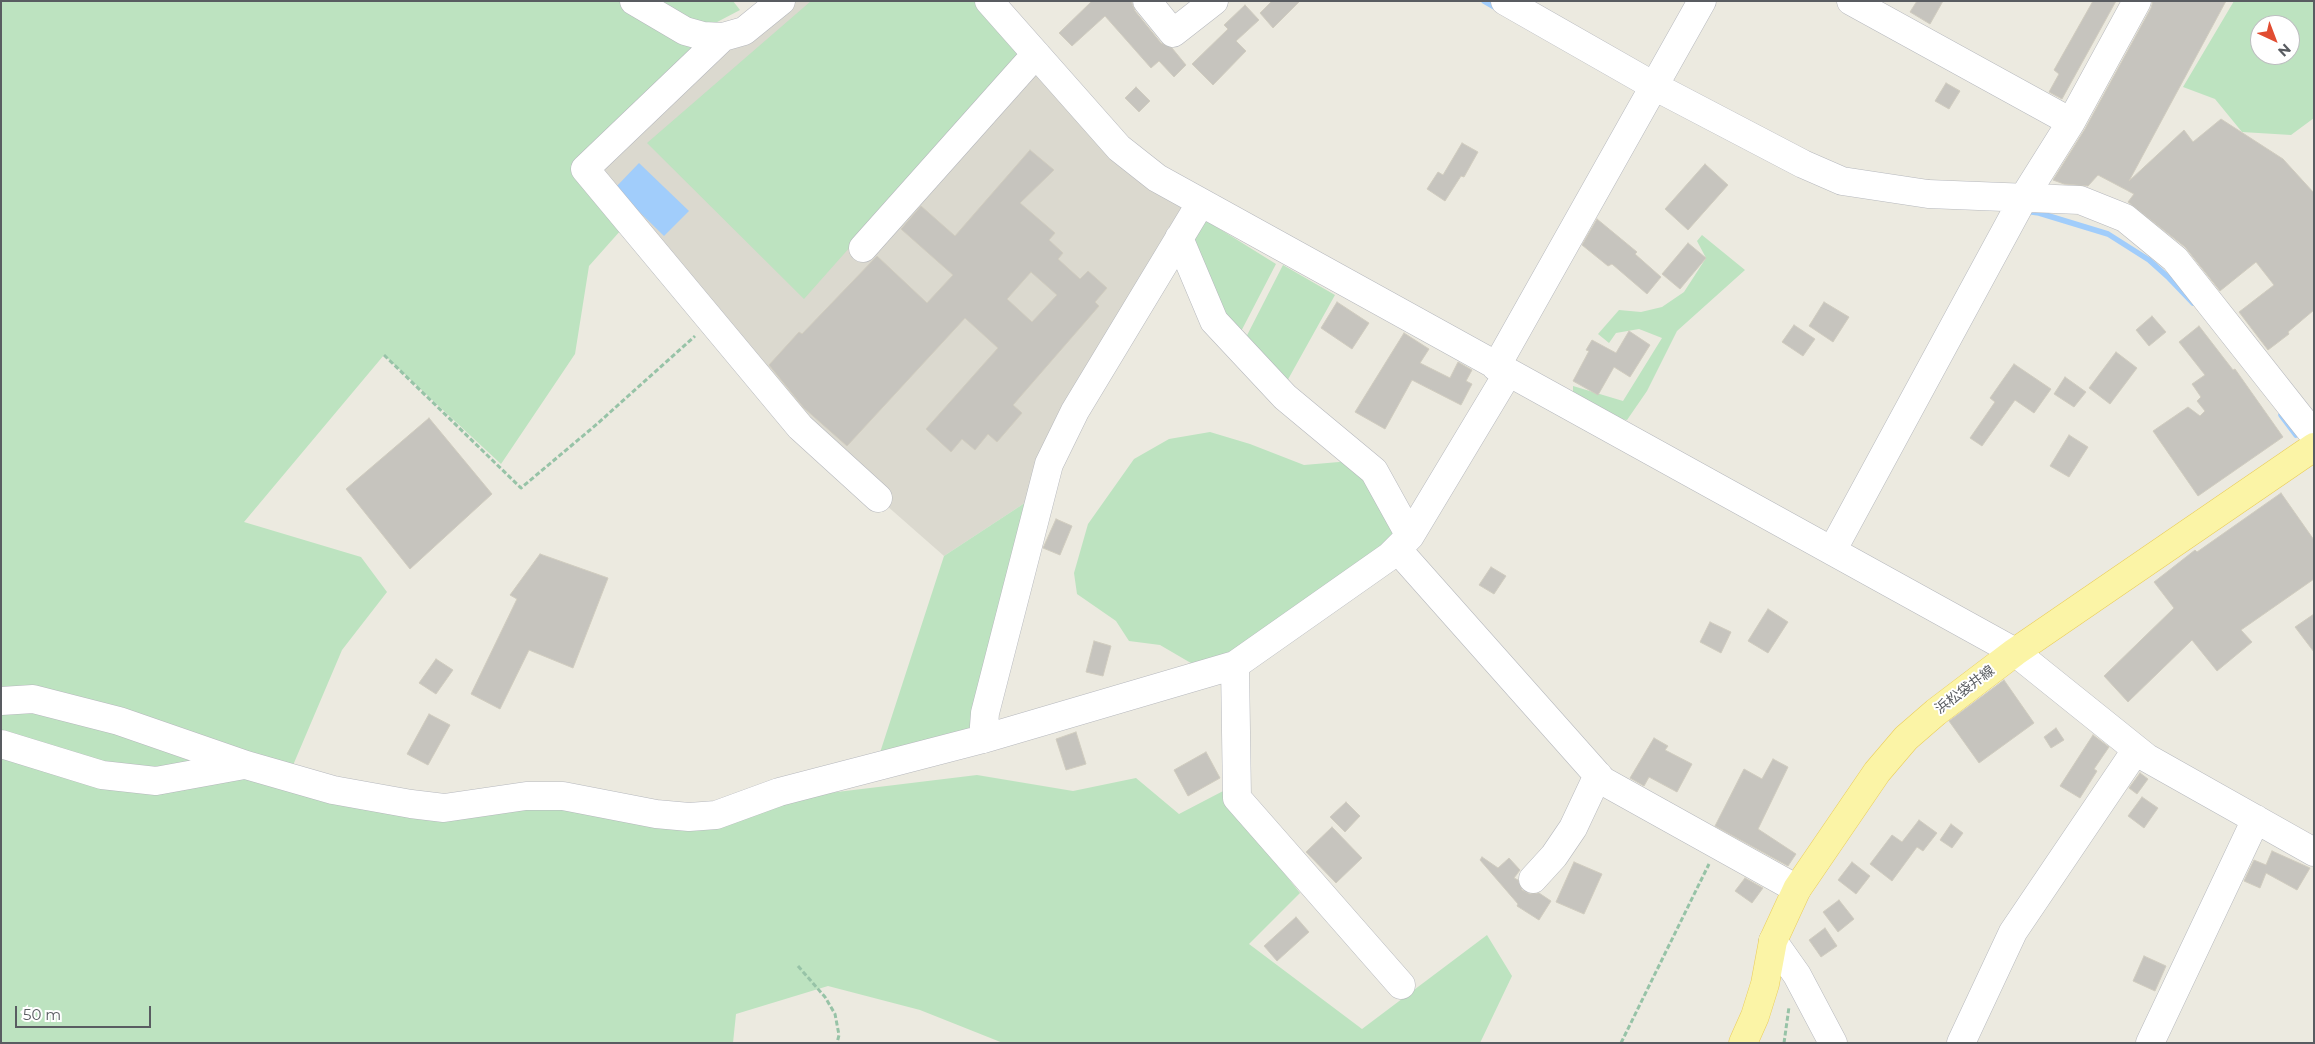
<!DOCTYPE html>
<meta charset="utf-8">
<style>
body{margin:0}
#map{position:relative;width:2315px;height:1044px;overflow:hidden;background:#eceae0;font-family:Montserrat,sans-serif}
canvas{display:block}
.frame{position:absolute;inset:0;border:2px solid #595c61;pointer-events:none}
.north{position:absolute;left:2250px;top:15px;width:50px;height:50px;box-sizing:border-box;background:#fff;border:1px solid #bdbec0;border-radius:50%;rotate:137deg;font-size:14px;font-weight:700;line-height:20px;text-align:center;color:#595c61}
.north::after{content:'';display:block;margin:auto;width:18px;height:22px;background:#e14c31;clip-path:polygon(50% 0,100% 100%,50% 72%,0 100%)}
.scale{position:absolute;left:15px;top:1006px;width:136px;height:22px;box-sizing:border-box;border:2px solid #595c61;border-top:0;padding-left:6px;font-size:15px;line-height:18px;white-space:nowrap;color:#595c61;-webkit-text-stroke:4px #fff;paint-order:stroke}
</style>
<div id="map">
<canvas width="2315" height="1044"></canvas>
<div class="frame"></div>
<div class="north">N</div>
<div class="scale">50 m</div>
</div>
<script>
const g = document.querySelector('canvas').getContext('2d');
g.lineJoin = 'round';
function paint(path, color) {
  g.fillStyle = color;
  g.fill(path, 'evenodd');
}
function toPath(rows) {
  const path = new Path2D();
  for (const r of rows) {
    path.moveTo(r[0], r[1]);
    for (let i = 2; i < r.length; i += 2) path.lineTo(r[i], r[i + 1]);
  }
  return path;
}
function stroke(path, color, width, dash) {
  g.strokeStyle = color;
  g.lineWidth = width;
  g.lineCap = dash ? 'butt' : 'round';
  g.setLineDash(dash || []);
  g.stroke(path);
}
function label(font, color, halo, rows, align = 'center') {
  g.font = font + ' Montserrat,"Noto Sans JP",sans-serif';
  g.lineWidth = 4;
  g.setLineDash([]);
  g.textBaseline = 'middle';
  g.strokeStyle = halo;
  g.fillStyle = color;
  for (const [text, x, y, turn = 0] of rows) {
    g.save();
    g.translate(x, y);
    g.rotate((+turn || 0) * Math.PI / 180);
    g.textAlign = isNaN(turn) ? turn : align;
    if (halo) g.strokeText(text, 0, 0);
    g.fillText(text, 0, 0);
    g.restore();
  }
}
paint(toPath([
 [770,1,989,1,1125,152,1200,204,1043,491,944,556,878,498,585,169]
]), '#dbd9cf');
paint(toPath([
 [1,1,733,1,740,10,681,41,699,49,591,164,629,221,589,266,575,354,501,464,384,355,244,522,361,557,387,592,342,650,288,777,450,807,540,796,656,814,977,775,1073,791,1136,778,1179,814,1227,789,1252,833,1300,893,1249,944,1362,1029,1487,935,1512,976,1480,1043,1003,1043,920,1010,828,986,736,1014,733,1043,1,1043],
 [811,1,978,1,1023,52,804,299,647,143],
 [2234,1,2314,1,2314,118,2291,135,2242,132,2215,99,2183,87],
 [2260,25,2290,25,2290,55,2260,55],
 [1194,213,1276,264,1235,343,1179,238],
 [1702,235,1745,270,1677,331,1647,391,1627,420,1613,418,1573,397,1573,386,1623,401,1662,338,1639,329,1616,333,1609,343,1598,334,1619,310,1641,312,1662,307,1684,292,1706,258,1697,241],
 [1283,265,1335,295,1281,392,1240,349],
 [1210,432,1250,444,1304,465,1339,462,1356,454,1410,536,1208,673,1160,645,1129,641,1116,621,1077,594,1074,573,1088,524,1134,459,1169,439],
 [1043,491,983,739,875,768,944,556]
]), '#bde3c0');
paint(toPath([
 [639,163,689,211,664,236,615,188]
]), '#a1cdfb');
stroke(toPath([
 [1484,1,1498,9],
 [2024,211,2039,213,2108,234,2149,260,2169,278,2193,303],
 [2281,415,2296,435]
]), '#a1cdfb', 5.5);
const building = toPath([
 [1092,1,1131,1,1135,11,1161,43,1172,48,1186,65,1174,77,1159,61,1151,68,1105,16,1072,46,1059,33,1092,1],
 [1272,1,1300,1,1273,28,1260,13,1272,1],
 [1917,1,1943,1,1930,24,1910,12,1917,1],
 [2093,1,2116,1,2062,99,2049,92,2059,74,2054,70,2093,1],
 [2153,1,2226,1,2129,181,2184,130,2193,142,2221,119,2283,159,2314,193,2314,310,2288,332,2289,334,2268,350,2239,312,2274,285,2256,262,2220,291,2185,247,2128,202,2134,194,2098,175,2088,186,2064,184,2053,180,2085,129,2151,8,2153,1],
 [1245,5,1259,20,1236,41,1246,51,1213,85,1192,64,1228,29,1224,25,1245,5],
 [1946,83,1960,91,1949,109,1935,101,1946,83],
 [1136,87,1150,101,1139,112,1125,98,1136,87],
 [1462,143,1478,152,1464,177,1461,176,1445,201,1427,189,1438,172,1443,175,1462,143],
 [1030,150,1054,170,1020,203,1055,233,1049,240,1063,253,1058,259,1080,279,1088,271,1107,288,1095,302,1099,306,1013,405,1022,413,997,442,988,434,975,450,962,439,951,452,926,429,998,348,965,318,847,446,804,408,769,365,799,332,802,334,877,256,927,303,953,275,901,229,921,206,955,236,1030,150],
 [1031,272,1057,295,1032,322,1007,299,1031,272],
 [1705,164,1728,185,1688,230,1665,209,1705,164],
 [1597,219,1637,252,1635,254,1661,277,1647,294,1612,264,1608,266,1582,245,1597,219],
 [1688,243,1706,258,1680,289,1662,274,1688,243],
 [1337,302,1369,323,1352,349,1321,328,1337,302],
 [1824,302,1849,317,1833,342,1809,326,1824,302],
 [2152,316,2166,332,2149,346,2136,330,2152,316],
 [1794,325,1815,339,1803,356,1782,342,1794,325],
 [2199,326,2233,370,2235,369,2283,437,2198,496,2153,431,2188,407,2200,416,2205,411,2197,401,2201,397,2192,384,2205,375,2179,342,2199,326],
 [1629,331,1650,345,1630,377,1614,367,1598,395,1573,381,1589,351,1586,350,1592,340,1616,353,1629,331],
 [1404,333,1429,349,1420,363,1450,378,1458,362,1472,370,1466,381,1472,384,1461,405,1412,380,1385,429,1355,412,1404,333],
 [2116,352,2137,368,2110,404,2089,388,2116,352],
 [2014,364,2051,389,2034,413,2015,400,1982,446,1970,438,1995,402,1990,398,2014,364],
 [2065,377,2086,392,2074,407,2054,394,2065,377],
 [429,418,492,494,410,569,346,489,429,418],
 [2069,435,2088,447,2069,477,2050,466,2069,435],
 [2281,493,2314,540,2314,579,2241,630,2252,642,2217,671,2192,640,2128,702,2104,676,2174,608,2154,582,2195,550,2197,552,2281,493],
 [1056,519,1072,526,1060,555,1043,548,1056,519],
 [540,554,608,578,573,668,529,650,500,709,471,694,517,599,510,595,540,554],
 [1491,567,1506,576,1494,594,1479,585,1491,567],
 [1768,609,1788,622,1768,653,1748,641,1768,609],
 [2314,614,2314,652,2295,627,2314,614],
 [1710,622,1731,632,1721,653,1700,642,1710,622],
 [1094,641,1111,646,1103,676,1086,672,1094,641],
 [436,659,453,670,436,694,419,683,436,659],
 [2004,680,2034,723,1979,763,1949,721,2004,680],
 [429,714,450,725,428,765,407,754,429,714],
 [2056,728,2064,740,2051,748,2044,737,2056,728],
 [1076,732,1086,764,1066,770,1056,739,1076,732],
 [2093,735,2109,747,2094,769,2097,771,2080,798,2060,786,2093,735],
 [1654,738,1668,746,1665,750,1692,764,1677,792,1649,777,1644,786,1630,778,1654,738],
 [1206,752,1220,778,1188,796,1174,770,1206,752],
 [1773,759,1788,767,1758,829,1796,854,1788,866,1715,826,1744,769,1762,779,1773,759],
 [2140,773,2148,779,2137,794,2129,788,2140,773],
 [2142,797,2158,808,2144,828,2128,816,2142,797],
 [1346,802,1360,816,1345,832,1330,817,1346,802],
 [1919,820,1937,833,1923,851,1917,847,1892,881,1870,864,1892,835,1902,842,1919,820],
 [1951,824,1963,833,1952,848,1940,840,1951,824],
 [1332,827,1362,858,1336,883,1306,852,1332,827],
 [2272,851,2310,868,2297,890,2266,873,2260,888,2244,881,2254,860,2266,865,2272,851],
 [1482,857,1498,868,1509,858,1520,870,1514,878,1518,880,1522,890,1530,894,1539,893,1551,901,1539,920,1517,906,1518,904,1480,860,1482,857],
 [1574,862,1602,874,1584,914,1556,902,1574,862],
 [1852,862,1870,876,1856,894,1838,880,1852,862],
 [1745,878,1763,888,1752,903,1735,891,1745,878],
 [1839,900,1854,919,1838,932,1823,912,1839,900],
 [1296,917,1309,932,1277,961,1264,946,1296,917],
 [1825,928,1837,946,1821,957,1809,940,1825,928],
 [2144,956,2166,966,2155,991,2133,981,2144,956]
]);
paint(building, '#c6c4be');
stroke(building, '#d0ccbf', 1);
const minor = toPath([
 [634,1,685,31,703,36,723,37,744,31,781,1],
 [989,1,1119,148,1157,178,2015,652,2147,758,2314,852],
 [1147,1,1173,33,1214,1],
 [1505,1,1654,86,1803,164,1842,181,1928,194,2080,200,2125,218,2175,259,2314,435],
 [1851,1,2071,122],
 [723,37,585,169,800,427,878,498],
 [1179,238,1214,321,1285,397,1374,471,1410,536],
 [863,248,1036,54],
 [1496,367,1702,1],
 [1397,549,1603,781,1797,889],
 [1832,551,2024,197,2071,122,2137,1],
 [1235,665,1237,798,1401,985],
 [1,701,33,699,119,721,246,765,333,790,411,804,444,808,526,796,563,796,656,814,689,817,716,815,779,792,983,739,1235,665,1390,556,1410,536,1508,373],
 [983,739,985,713,1049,464,1075,411,1200,204],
 [1,744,102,775,156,781,244,765],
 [1533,879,1554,856,1573,828,1598,775],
 [1773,941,1797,975,1833,1043],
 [1961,1043,2013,932,2136,750],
 [2150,1043,2256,819]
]);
const major = toPath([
 [1743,1043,1755,1016,1765,984,1773,941,1797,889,1877,772,1906,738,1936,712,2015,652,2314,447]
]);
stroke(minor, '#b6b8bd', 29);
stroke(major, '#eacd5a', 29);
stroke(toPath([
 [384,355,521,488,597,424,695,336],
 [798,966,825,997,835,1014,839,1035,837,1043],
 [1621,1043,1709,864],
 [1784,1043,1789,1007]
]), '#97c3a7', 3, [5, 2.5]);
stroke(minor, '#fff', 28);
stroke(major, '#fbf4a6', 28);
label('14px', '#595c61', '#fff', [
 ["浜松袋井線",1965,690,-37]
]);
</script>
